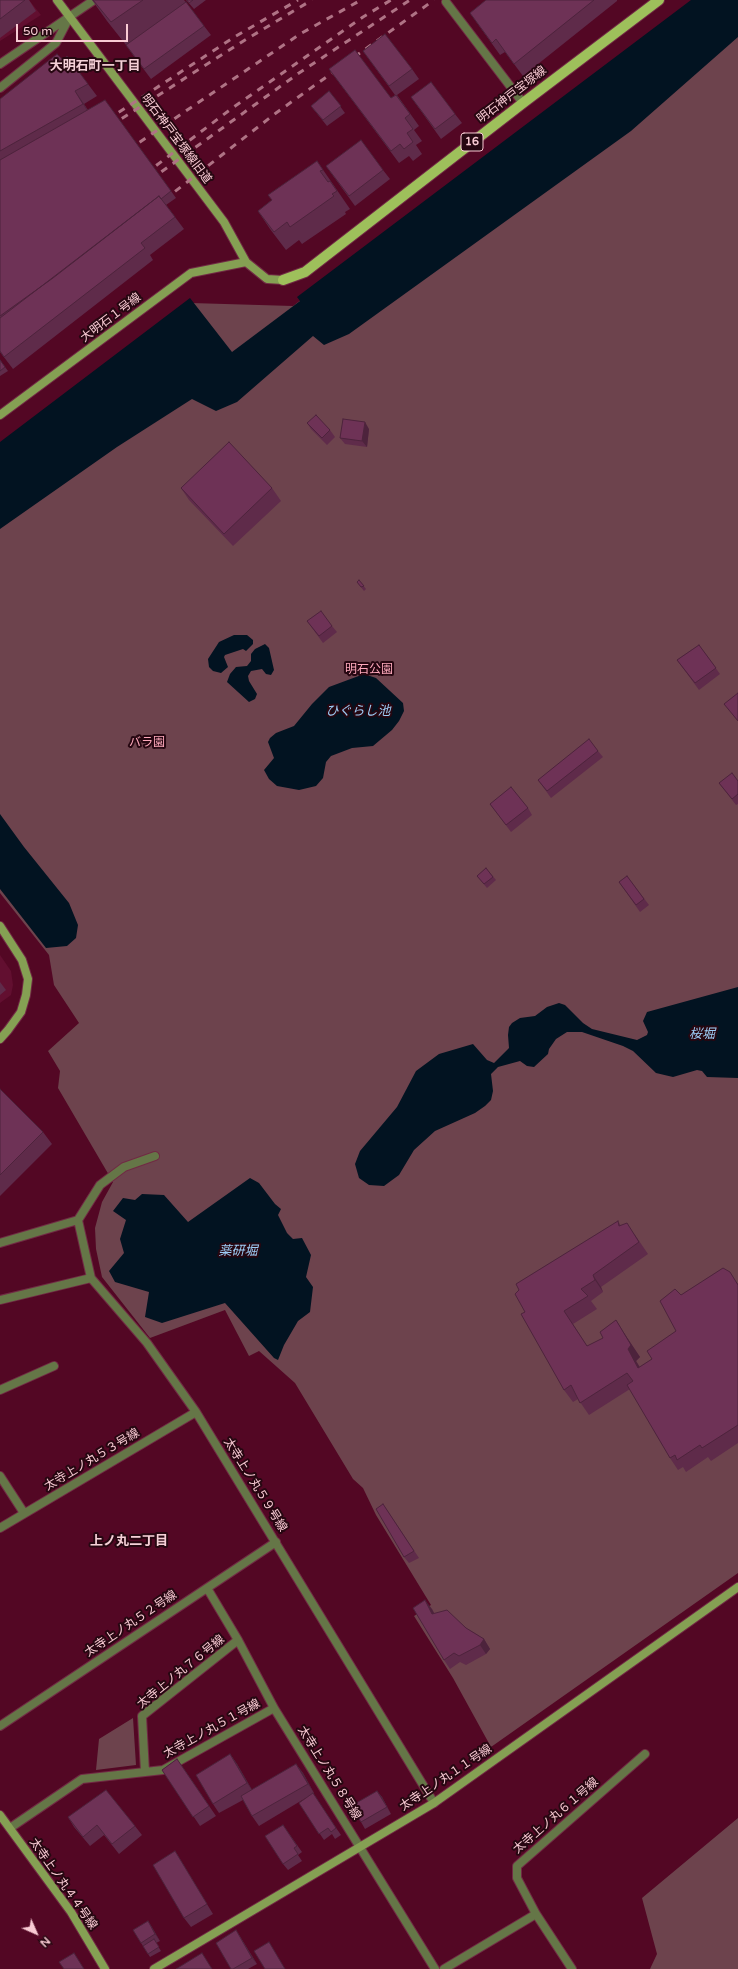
<!DOCTYPE html>
<meta charset="utf-8">
<style>
body{margin:0}
#map{position:relative;width:738px;height:1969px;overflow:hidden;background:#530724;font-family:"Varela Round",sans-serif}
canvas{display:block}
.north{position:absolute;left:16px;top:1913px;width:40px;height:40px;-webkit-text-stroke:3px #260711;paint-order:stroke;rotate:135deg;font-size:11px;font-weight:700;line-height:16px;text-align:center;color:#f9cbd4}
.north::after{content:'';display:block;margin:auto;width:14px;height:18px;background:#f9cbd4;clip-path:polygon(50% 0,100% 100%,50% 72%,0 100%)}
.scale{position:absolute;left:16px;top:24px;width:112px;height:18px;box-sizing:border-box;border:2px solid #f9cbd4;border-top:0;padding-left:5px;font-size:12px;line-height:14px;white-space:nowrap;color:#f9cbd4;-webkit-text-stroke:3px #260711;paint-order:stroke}
</style>
<div id="map">
<canvas width="738" height="1969"></canvas>
<div class="north">N</div>
<div class="scale">50 m</div>
</div>
<script>
const g = document.querySelector('canvas').getContext('2d');
g.lineJoin = 'round';
function paint(path, color) {
  g.fillStyle = color;
  g.fill(path, 'evenodd');
}
function toPath(rows) {
  const path = new Path2D();
  for (const r of rows) {
    path.moveTo(r[0], r[1]);
    for (let i = 2; i < r.length; i += 2) path.lineTo(r[i], r[i + 1]);
  }
  return path;
}
function stroke(path, color, width, dash) {
  g.strokeStyle = color;
  g.lineWidth = width;
  g.lineCap = dash ? 'butt' : 'round';
  g.setLineDash(dash || []);
  g.stroke(path);
}
function label(font, color, halo, rows, align = 'center') {
  g.font = font + ' "Varela Round","Noto Sans JP",sans-serif';
  g.lineWidth = 4;
  g.setLineDash([]);
  g.textBaseline = 'middle';
  g.strokeStyle = halo;
  g.fillStyle = color;
  for (const [text, x, y, turn = 0] of rows) {
    g.save();
    g.translate(x, y);
    g.rotate((+turn || 0) * Math.PI / 180);
    g.textAlign = isNaN(turn) ? turn : align;
    if (halo) g.strokeText(text, 0, 0);
    g.fillText(text, 0, 0);
    g.restore();
  }
}
paint(toPath([
 [0,0,29,0,41,15,0,41],
 [0,955,11,971,13,985,11,995,0,1003]
]), '#620f30');
paint(toPath([
 [696,0,738,0,738,1573,491,1747,453,1678,414,1616,431,1605,376,1515,363,1488,353,1479,295,1383,259,1351,249,1356,225,1310,150,1338,102,1277,96,1249,95,1228,102,1202,113,1182,58,1088,60,1071,48,1051,79,1023,54,985,49,955,0,893,0,447,191,303,293,306],
 [133,1718,136,1765,96,1770,99,1739],
 [738,1818,738,1969,650,1969,657,1954,642,1898]
]), '#6d434d');
paint(toPath([
 [691,0,738,0,738,37,631,131,349,334,324,345,313,336,237,402,216,411,192,399,117,447,0,529,0,442,190,298,232,352,300,301,297,297],
 [234,635,247,635,253,640,253,644,246,651,243,649,225,655,224,657,228,667,221,673,213,671,209,667,208,659,219,642],
 [265,644,269,648,274,670,271,675,266,674,262,669,251,671,248,676,249,681,257,694,255,699,249,702,227,682,230,674,236,667,247,666,251,661,251,654,255,649],
 [364,674,376,678,403,703,404,711,399,721,392,730,373,746,352,748,331,756,326,762,323,778,316,786,299,790,277,786,269,779,264,770,274,758,268,742,270,738,276,733,294,726,312,704,329,687],
 [0,814,24,847,69,903,78,925,76,938,67,946,46,948,0,889],
 [738,987,738,1078,707,1077,702,1071,697,1070,673,1077,656,1073,633,1051,623,1046,582,1032,567,1032,556,1039,549,1049,548,1054,534,1067,527,1066,520,1061,498,1067,491,1074,493,1091,491,1100,485,1106,475,1113,435,1131,414,1150,399,1175,384,1186,369,1185,359,1178,355,1164,360,1151,397,1107,416,1071,439,1054,473,1044,487,1060,494,1063,509,1048,508,1035,509,1027,512,1023,520,1018,535,1016,547,1007,559,1003,565,1005,583,1023,592,1029,637,1040,647,1035,648,1032,643,1021,647,1012],
 [250,1178,259,1183,275,1204,281,1209,278,1215,287,1233,293,1239,302,1238,311,1255,306,1277,313,1287,310,1312,298,1321,284,1345,278,1360,274,1358,225,1303,162,1323,145,1317,149,1292,115,1282,109,1271,124,1253,120,1239,126,1220,113,1211,123,1198,135,1200,142,1194,164,1195,188,1222]
]), '#021321');
const street = toPath([
 [446,2,523,103],
 [0,64,94,0],
 [0,88,56,43,69,18],
 [155,1156,124,1167,100,1185,78,1220,91,1278,147,1343,196,1412,434,1803],
 [0,1243,78,1220],
 [0,1300,91,1278],
 [0,1390,54,1366],
 [0,1476,24,1513],
 [0,1528,196,1412],
 [207,1588,238,1640,274,1708,435,1969],
 [0,1726,276,1542],
 [145,1772,142,1716,238,1640],
 [10,1828,82,1779,163,1770,274,1708],
 [444,1969,536,1914],
 [572,1969,536,1914,517,1878,517,1866,645,1754]
]);
const secondary = toPath([
 [57,0,224,222,246,262,267,279,283,280],
 [0,415,191,273,246,262],
 [0,926,22,960,28,979,26,995,21,1012,8,1030,0,1039],
 [0,1815,71,1912,105,1969],
 [154,1969,434,1803,738,1587]
]);
const primary = toPath([
 [283,280,305,272,523,103,659,0]
]);
stroke(street, '#712a44', 10);
stroke(secondary, '#712a44', 10);
stroke(primary, '#712a44', 12);
stroke(street, '#657647', 8);
stroke(secondary, '#85a053', 8);
stroke(primary, '#9ec05b', 10);
stroke(toPath([
 [107,120,236,36,298,0],
 [110,126,245,40,312,0],
 [128,150,300,34,361,0],
 [145,174,231,109,363,17,391,0],
 [150,180,299,73,410,0],
 [164,200,276,113,434,0]
]), '#af7385', 3, [7, 7]);
paint(toPath([
 [0,0,29,0,36,11,0,38],
 [92,0,184,0,211,35,151,79,133,55,126,45,107,21],
 [186,0,206,0,194,9],
 [486,0,617,0,617,1,523,76,505,52,500,55,470,13],
 [363,51,412,69,419,79,397,95,419,126,414,130,422,141,416,145,422,154,413,161,409,156,399,163,329,69,391,98,395,95],
 [88,84,97,96,84,104,88,110,171,191,176,198,166,205,184,229,150,255,153,260,13,369,0,352,0,99],
 [329,91,345,113,327,126,311,106],
 [411,97,455,114,462,123,441,139],
 [317,161,350,209,345,212,346,214,302,244,299,240,286,250,270,229,258,211,272,200],
 [326,166,383,170,390,179,355,206],
 [0,360,8,371,0,376],
 [307,423,330,430,335,437,327,445,311,429],
 [369,429,367,447,345,444,340,438],
 [181,488,272,488,281,501,233,546,189,500],
 [359,580,366,589,364,591,357,582],
 [307,621,332,626,337,632,323,643],
 [699,645,720,674,699,690,677,660],
 [598,751,603,757,551,798,538,780],
 [738,781,738,804,736,805,719,783],
 [490,804,528,808,532,815,511,832],
 [486,868,496,880,487,888,477,876],
 [627,876,649,905,640,912,619,882],
 [0,982,6,990,0,995],
 [0,1089,43,1132,52,1144,0,1196],
 [618,1221,621,1226,635,1235,648,1254,601,1287,603,1292,591,1301,597,1309,573,1324,587,1346,624,1333,640,1357,636,1361,640,1367,652,1359,676,1331,681,1295,738,1283,738,1443,711,1461,708,1457,686,1472,683,1467,678,1470,670,1458,630,1389,589,1415,578,1399,573,1402,564,1390,525,1312],
 [383,1504,419,1558,409,1563,404,1557],
 [432,1609,434,1613,466,1628,484,1639,490,1649,486,1654,466,1665,460,1662,450,1669,444,1660],
 [230,1754,237,1764,252,1790,296,1764,303,1773,314,1793,313,1794,341,1835,335,1839,332,1834,324,1840,299,1803,309,1796,259,1826,252,1816,243,1800,219,1813,213,1804],
 [177,1759,216,1816,200,1826,162,1770],
 [377,1791,382,1797,391,1814,365,1829,361,1822],
 [68,1817,135,1826,142,1835,119,1854,104,1835,90,1846,74,1827],
 [283,1825,302,1852,298,1855,302,1861,288,1870,283,1864],
 [175,1851,181,1861,213,1914,191,1927,184,1918],
 [148,1921,160,1941,156,1943,161,1951,150,1957,141,1943],
 [236,1930,257,1964,248,1969,231,1969]
]), '#5f2b4a');
paint(toPath([
 [75,91,84,104,91,117],
 [365,422,369,429,367,447,362,441],
 [593,1275,601,1287,603,1292,595,1280],
 [616,1320,624,1333,640,1357,636,1361,647,1380,638,1368,628,1349],
 [425,1600,432,1609,439,1623,432,1614],
 [484,1639,490,1649,486,1654,480,1645],
 [230,1754,237,1764,254,1793,247,1783],
 [296,1764,303,1773,314,1793,308,1784],
 [377,1791,382,1797,391,1814,387,1807],
 [148,1921,152,1927,160,1941,155,1934],
 [236,1930,240,1937,257,1964,252,1958]
]), '#4d233c');
const building = toPath([
 [0,0,25,0,0,19,0,0],
 [93,0,143,0,111,22,93,0],
 [187,0,193,0,189,3,187,0],
 [486,0,594,0,514,64,496,39,492,43,470,13,486,0],
 [186,2,204,26,144,69,126,45,186,2],
 [385,34,412,69,389,86,363,51,385,34],
 [355,50,391,98,396,95,410,114,405,118,413,129,407,133,413,142,404,149,400,144,391,151,329,69,355,50],
 [57,54,63,60,67,56,88,84,75,91,83,104,0,151,0,99,57,54],
 [431,82,455,114,435,129,411,97,431,82],
 [329,91,341,106,323,120,311,106,329,91],
 [105,100,171,191,161,199,159,196,53,278,0,316,0,160,105,100],
 [361,140,383,170,349,196,326,166,361,140],
 [317,161,323,170,320,171,328,182,330,181,337,191,332,194,334,196,290,227,287,222,274,232,258,211,272,200,268,195,317,161],
 [159,196,175,217,141,243,145,248,4,357,0,351,0,318,159,196],
 [0,360,5,367,0,371,0,360],
 [316,415,330,430,322,438,307,423,316,415],
 [343,419,365,422,362,441,340,438,343,419],
 [229,442,272,488,224,534,181,488,229,442],
 [359,580,364,586,361,587,357,582,359,580],
 [321,611,332,626,319,636,307,621,321,611],
 [699,645,716,668,695,683,677,660,699,645],
 [738,693,738,721,724,704,738,693],
 [589,739,598,751,547,791,538,780,589,739],
 [732,773,738,781,738,794,732,799,719,783,732,773],
 [511,787,528,808,506,825,490,804,511,787],
 [486,868,493,877,484,884,477,876,486,868],
 [627,876,644,899,636,905,619,882,627,876],
 [0,1089,43,1132,0,1175,0,1089],
 [618,1221,619,1226,627,1223,639,1242,593,1275,595,1280,581,1289,588,1296,564,1311,587,1346,603,1338,600,1332,616,1320,631,1345,628,1349,638,1368,652,1359,647,1351,676,1331,660,1301,675,1289,681,1295,723,1268,730,1272,738,1285,738,1425,702,1448,700,1445,677,1460,675,1455,670,1458,627,1385,633,1381,627,1373,580,1403,571,1385,564,1390,521,1314,525,1312,515,1294,519,1290,516,1284,618,1221],
 [383,1504,414,1551,404,1557,376,1509,383,1504],
 [425,1600,432,1614,447,1610,466,1628,484,1639,480,1645,459,1656,454,1653,444,1660,413,1608,425,1600],
 [230,1754,247,1783,213,1804,196,1775,230,1754],
 [177,1759,209,1806,193,1817,162,1770,177,1759],
 [296,1764,308,1784,252,1816,241,1796,296,1764],
 [106,1790,135,1826,112,1844,97,1825,83,1837,68,1817,106,1790],
 [377,1791,387,1807,361,1822,351,1806,377,1791],
 [313,1793,336,1828,331,1832,328,1828,319,1834,299,1803,313,1793],
 [283,1825,297,1846,294,1848,298,1854,283,1864,265,1836,283,1825],
 [175,1851,207,1904,184,1918,153,1865,175,1851],
 [148,1921,155,1934,141,1943,133,1930,148,1921],
 [236,1930,252,1958,233,1969,231,1969,216,1943,236,1930],
 [154,1939,159,1947,148,1954,143,1946,154,1939],
 [269,1942,285,1969,265,1969,254,1951,269,1942],
 [74,1953,84,1969,64,1969,59,1962,74,1953],
 [202,1953,212,1969,176,1969,202,1953]
]);
paint(building, '#6e3256');
stroke(building, '#4d233c', 1);
for (const [x, y, w] of [
 [472,142,22]
]) {
  const box = new Path2D();
  box.roundRect(x - w / 2, y - 9, w, 18, 3);
  g.fillStyle = '#260711';
  g.fill(box);
  stroke(box, '#f9cbd4', 1);
}
label('bold 11px', '#f9cbd4', null, [
 ["16",472,142]
]);
label('12px', '#f9cbd4', '#260711', [
 ["明石神戸宝塚線",512,95,-38],
 ["明石神戸宝塚線旧道",176,139,53],
 ["大明石１号線",111,318,-37],
 ["太寺上ノ丸５３号線",92,1460,-31],
 ["太寺上ノ丸５９号線",255,1485,58],
 ["太寺上ノ丸５２号線",131,1624,-34],
 ["太寺上ノ丸７６号線",181,1672,-39],
 ["太寺上ノ丸５１号線",212,1729,-29],
 ["太寺上ノ丸５８号線",329,1773,58],
 ["太寺上ノ丸１１号線",446,1778,-34],
 ["太寺上ノ丸６１号線",556,1816,-41],
 ["太寺上ノ丸４４号線",63,1884,55]
]);
label('12px', '#fea9bc', '#260711', [
 ["明石公園",369,670],
 ["バラ園",147,743]
]);
label('bold 13px', '#f5d0d7', '#260711', [
 ["大明石町一丁目",95,67],
 ["上ノ丸二丁目",129,1542]
]);
label('italic 13px', '#9dcdf6', '#260711', [
 ["ひぐらし池",358,712],
 ["桜堀",702,1035],
 ["薬研堀",238,1252]
]);
</script>
